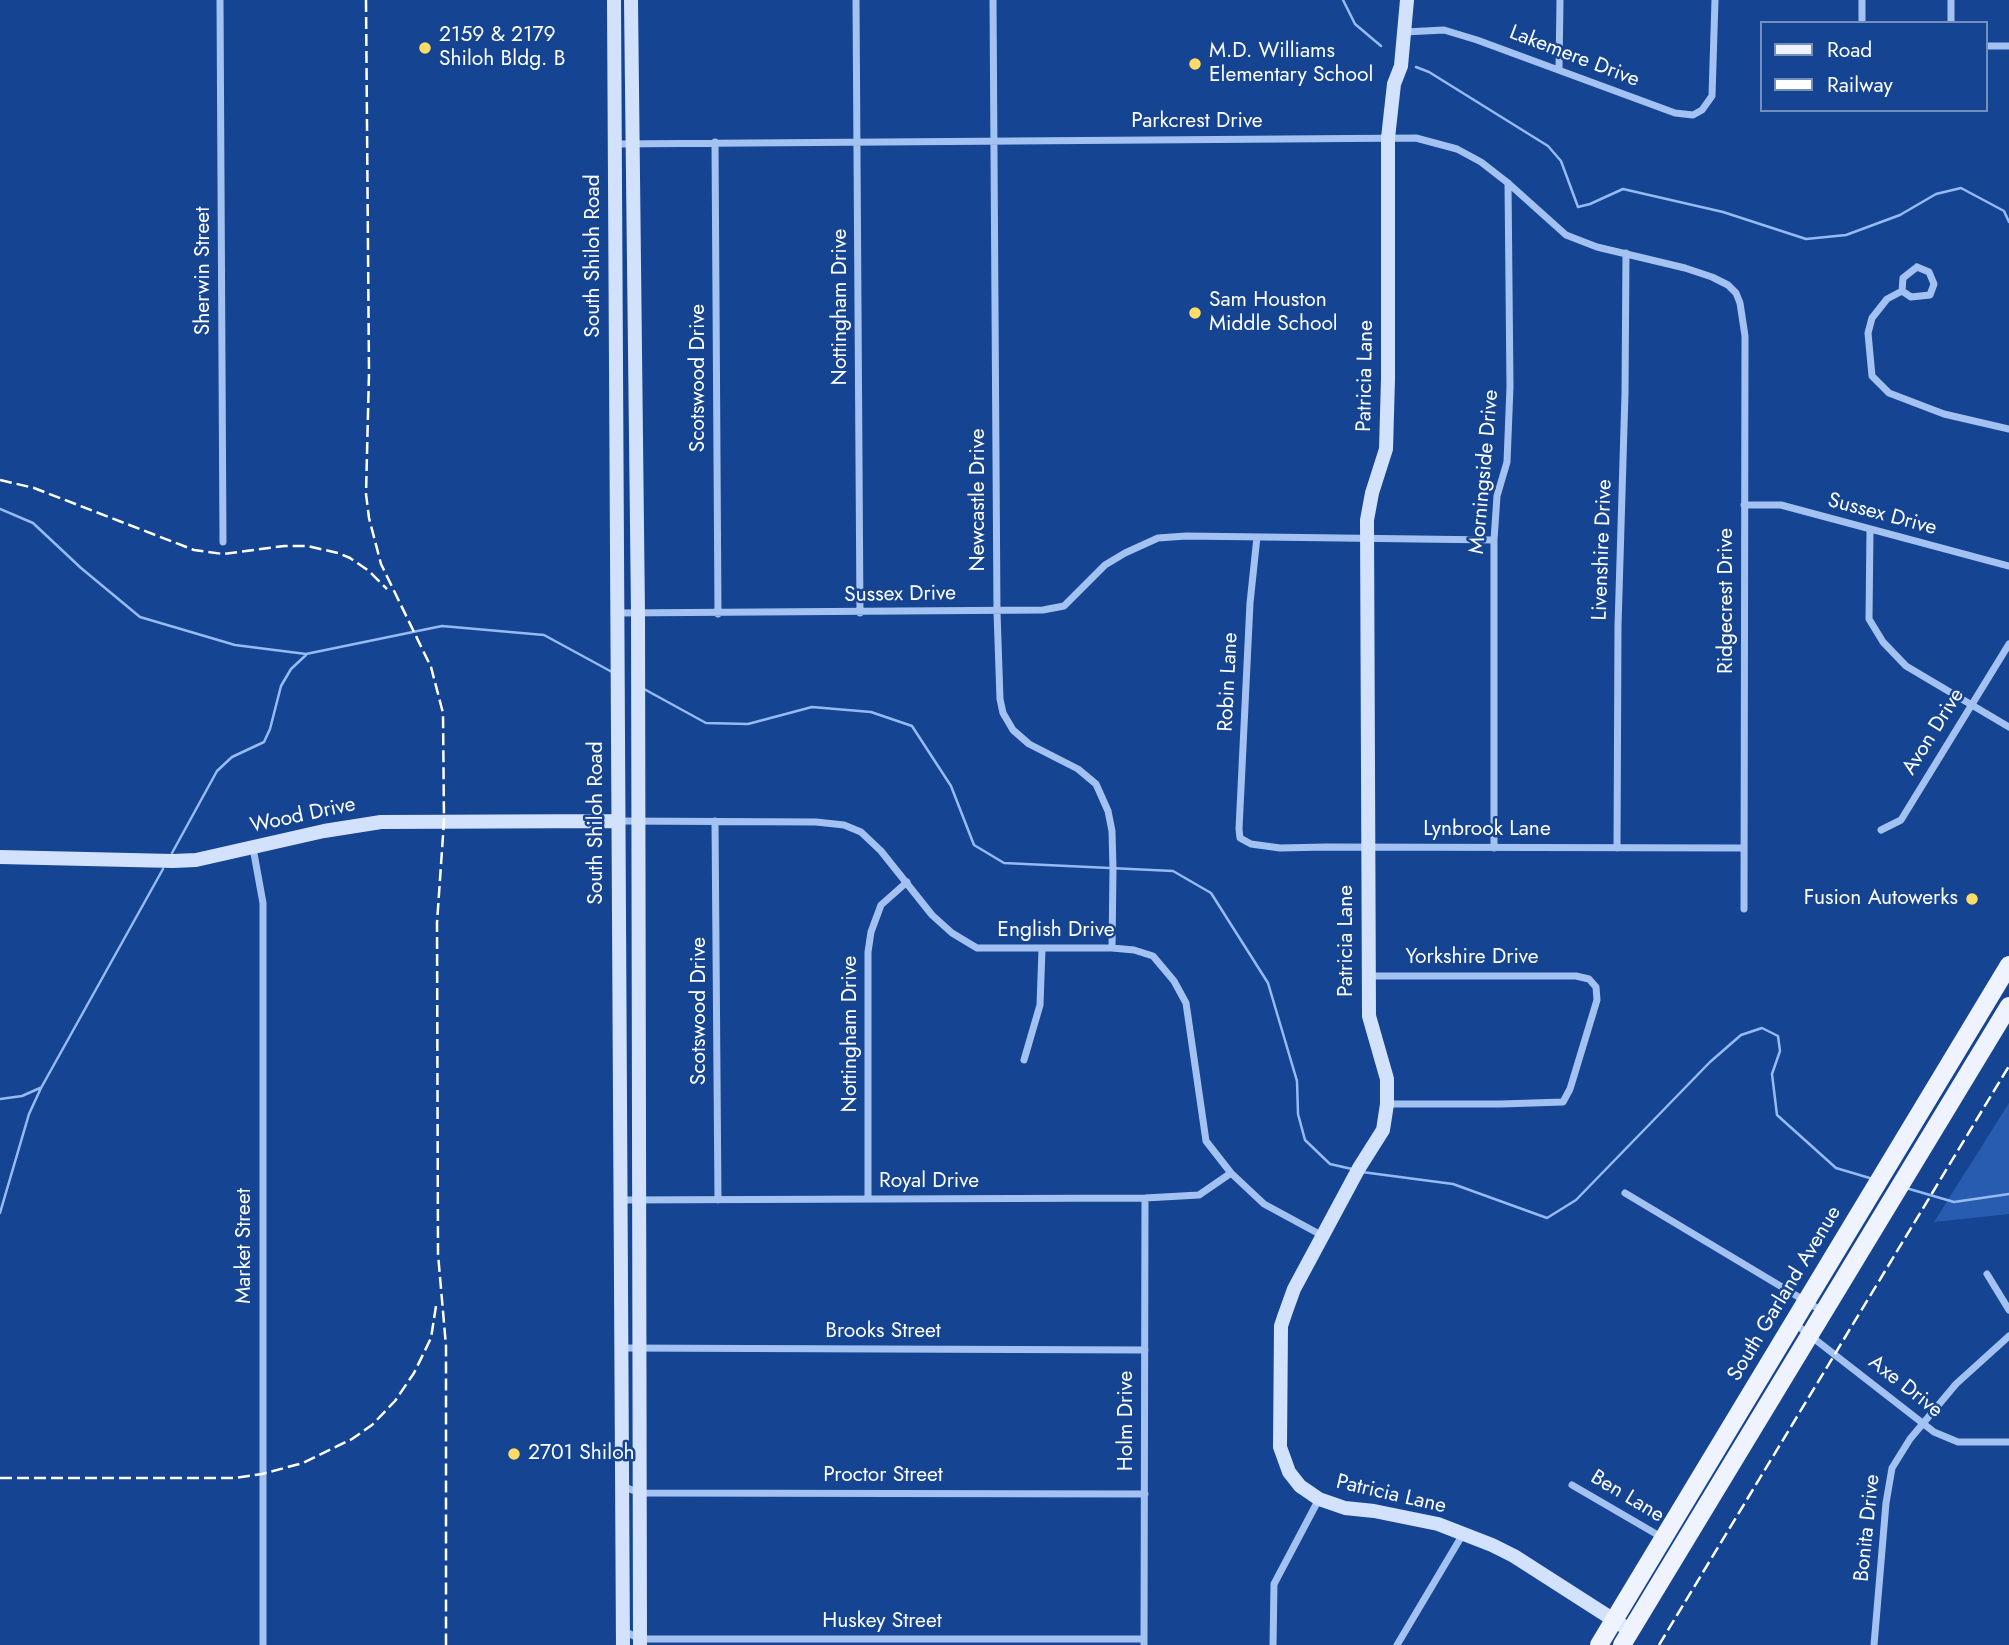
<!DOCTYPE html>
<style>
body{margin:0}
#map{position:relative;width:2009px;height:1645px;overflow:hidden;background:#154492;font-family:Jost,sans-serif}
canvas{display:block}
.legend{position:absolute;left:1760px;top:21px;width:228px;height:91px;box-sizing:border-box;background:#154492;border:2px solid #738fbe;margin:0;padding:9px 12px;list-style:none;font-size:21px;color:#fff}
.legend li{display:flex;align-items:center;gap:14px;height:35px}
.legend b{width:35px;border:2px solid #738fbe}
</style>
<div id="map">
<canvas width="2009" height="1645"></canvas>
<ul class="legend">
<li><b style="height:9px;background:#eef3ff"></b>Road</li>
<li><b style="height:9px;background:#fff"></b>Railway</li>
</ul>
</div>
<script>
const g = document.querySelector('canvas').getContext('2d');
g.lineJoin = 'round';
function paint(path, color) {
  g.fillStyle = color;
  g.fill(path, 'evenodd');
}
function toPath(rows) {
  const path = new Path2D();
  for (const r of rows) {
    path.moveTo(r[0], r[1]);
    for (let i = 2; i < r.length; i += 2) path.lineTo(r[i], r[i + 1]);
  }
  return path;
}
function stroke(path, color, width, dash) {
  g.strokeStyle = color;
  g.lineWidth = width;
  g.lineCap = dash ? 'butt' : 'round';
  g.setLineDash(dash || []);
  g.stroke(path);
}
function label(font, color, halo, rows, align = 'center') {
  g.font = font + ' Jost,sans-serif';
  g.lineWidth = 5;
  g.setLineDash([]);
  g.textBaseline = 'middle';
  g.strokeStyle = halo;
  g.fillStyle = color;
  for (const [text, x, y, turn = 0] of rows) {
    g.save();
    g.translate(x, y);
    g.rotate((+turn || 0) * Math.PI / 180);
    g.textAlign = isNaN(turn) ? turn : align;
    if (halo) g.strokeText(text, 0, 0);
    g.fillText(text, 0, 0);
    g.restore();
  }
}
paint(toPath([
 [2009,1103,2009,1214,1934,1222]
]), '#275cb1');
stroke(toPath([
 [1343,0,1355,24,1381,46],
 [1416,67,1429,72,1548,146,1561,161,1578,207,1590,204,1623,189,1723,212,1806,239,1846,235,1900,215,1936,194,1961,188,2004,211,2009,222],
 [0,509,33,523,81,568,140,617,235,645,306,654,442,626,544,635,612,672],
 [644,689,706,723,748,724,812,707,871,712,912,726,951,786,974,845,1004,863,1173,871,1211,893,1268,983,1297,1081,1298,1114,1305,1140,1330,1164,1352,1169],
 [172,853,217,771,232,757,264,742,270,729,281,686,291,669,306,655],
 [0,1099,22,1096,40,1088],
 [1362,1172,1453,1184,1547,1218,1576,1200,1710,1062,1741,1035,1762,1028,1778,1036,1780,1051,1772,1074,1777,1115,1836,1168,1873,1179],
 [1906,1188,1954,1202,2009,1194],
 [0,1213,29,1114,41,1088,163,869]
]), '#96bbf4', 2.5);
stroke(toPath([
 [220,0,223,542],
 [856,0,860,613],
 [993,0,997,612,1000,699,1003,713,1013,730,1029,744,1078,769,1096,784,1108,811,1112,831,1113,869,1112,948],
 [1862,0,1862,23],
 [1951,23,1951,0],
 [1405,32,1444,30,1477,40,1675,113,1693,115,1702,110,1712,96,1715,0],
 [1986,46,2009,46],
 [1559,70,1560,0],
 [715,142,718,614],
 [615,144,1416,138,1457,149,1481,162,1508,183,1566,235,1597,247,1685,268,1712,277,1728,285,1736,293,1740,303,1745,336,1744,909],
 [1917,267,1929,272,1934,284,1930,295,1911,297,1902,291,1903,278,1917,267],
 [1902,291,1887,299,1872,318,1868,333,1872,376,1889,393,1944,414,2009,429],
 [1744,505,1781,505,2009,566],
 [1870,530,1869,619,1883,642,1906,666,2009,727],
 [1257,537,1250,603,1239,829,1240,838,1251,844,1280,848,1326,847,1744,848],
 [618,613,1043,610,1064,606,1105,565,1125,553,1158,538,1186,536,1494,540],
 [619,821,816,822,844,825,861,832,881,851,932,915,952,933,977,948,1112,948,1134,950,1153,956,1174,981,1186,1003,1206,1141,1231,1173,1264,1204,1323,1236],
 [715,821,718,1200],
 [1881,830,1901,820,2009,644],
 [253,848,263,903,263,1645],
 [1494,848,1494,540,1497,496,1507,462,1510,387,1508,183],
 [1617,848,1618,626,1625,394,1626,253],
 [1368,976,1576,976,1589,979,1596,987,1597,1000,1570,1089,1563,1102,1501,1104,1387,1104],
 [1024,1060,1040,1005,1042,949],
 [1625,1193,1822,1311],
 [868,1199,868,952,871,932,881,905,907,882],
 [621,1200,1145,1198,1199,1195,1231,1173],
 [1987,1274,2009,1310],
 [1794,1323,1934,1432,1958,1442,2009,1442],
 [621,1348,1145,1350],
 [1572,1485,1663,1538],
 [622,1486,640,1493,1145,1494],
 [622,1630,640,1639,1144,1639],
 [1144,1645,1145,1198],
 [1273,1645,1274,1584,1319,1499],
 [1397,1645,1463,1534],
 [1874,1645,1886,1503,1892,1468,1910,1439,1956,1384,2009,1336]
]), '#a4c2f1', 7);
stroke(toPath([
 [614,0,623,1645],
 [631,0,638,613,640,1645],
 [1407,0,1401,66,1394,84,1388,138,1388,379,1386,449,1372,493,1367,520,1369,1016,1387,1079,1387,1104,1383,1130,1359,1168,1294,1289,1285,1314,1281,1326,1280,1447,1289,1472,1300,1486,1319,1499,1345,1508,1374,1511,1438,1524,1492,1545,1514,1556,1631,1631],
 [0,857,173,861,196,860,324,831,381,822,617,821]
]), '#d2e1fc', 14);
stroke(toPath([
 [1599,1645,2009,965],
 [1622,1645,2009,1006]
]), '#eef3ff', 18);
stroke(toPath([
 [366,0,369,373,366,494,369,518,381,564,431,667,443,713,444,821,437,923,438,1254,446,1346,446,1645],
 [0,480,34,488,194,550,223,554,284,546,307,546,338,553,350,558,369,571,387,589],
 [0,1478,235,1478,262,1474,303,1463,352,1439,372,1425,395,1401,414,1373,431,1338,436,1306],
 [1659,1645,2009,1066]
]), '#fff', 2.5, [12, 5]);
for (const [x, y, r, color] of [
 [425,48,7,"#ffdc64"],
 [1195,64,7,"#ffdc64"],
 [1195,313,7,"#ffdc64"],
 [1972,899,7,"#ffdc64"],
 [514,1454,7,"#ffdc64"]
]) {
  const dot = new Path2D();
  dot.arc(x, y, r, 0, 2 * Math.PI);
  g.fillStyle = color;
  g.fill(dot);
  stroke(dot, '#154492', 2.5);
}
label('21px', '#fff', '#154492', [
 ["2159 & 2179",439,36],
 ["Shiloh Bldg. B",439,60],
 ["M.D. Williams",1209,52],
 ["Elementary School",1209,76],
 ["Sam Houston",1209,301],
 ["Middle School",1209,325],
 ["Fusion Autowerks",1958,899,"right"],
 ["2701 Shiloh",528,1454]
], 'left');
label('21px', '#fff', '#154492', [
 ["Lakemere Drive",1574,57,21],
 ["Parkcrest Drive",1197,122],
 ["South Shiloh Road",594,256,-90],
 ["Sherwin Street",204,271,-90],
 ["Nottingham Drive",841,307,-90],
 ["Patricia Lane",1366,376,-89],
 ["Scotswood Drive",699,378,-90],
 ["Morningside Drive",1485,472,-85],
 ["Newcastle Drive",979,500,-90],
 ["Sussex Drive",1882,515,15],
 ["Livenshire Drive",1603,550,-88],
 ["Sussex Drive",900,595,-1],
 ["Ridgecrest Drive",1727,601,-90],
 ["Robin Lane",1229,682,-87],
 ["Avon Drive",1934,732,-58],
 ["Wood Drive",303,816,-12],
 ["South Shiloh Road",597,823,-90],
 ["Lynbrook Lane",1487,830],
 ["English Drive",1056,931],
 ["Patricia Lane",1347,941,-90],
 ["Yorkshire Drive",1472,958],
 ["Scotswood Drive",700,1011,-90],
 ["Nottingham Drive",851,1034,-90],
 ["Royal Drive",929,1182],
 ["Market Street",245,1246,-90],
 ["South Garland Avenue",1785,1294,-59],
 ["Brooks Street",883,1332],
 ["Axe Drive",1905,1387,38],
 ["Holm Drive",1127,1421,-90],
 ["Proctor Street",883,1476],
 ["Patricia Lane",1391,1495,13],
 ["Ben Lane",1627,1497,31],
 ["Bonita Drive",1868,1528,-84],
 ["Huskey Street",882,1622]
]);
</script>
